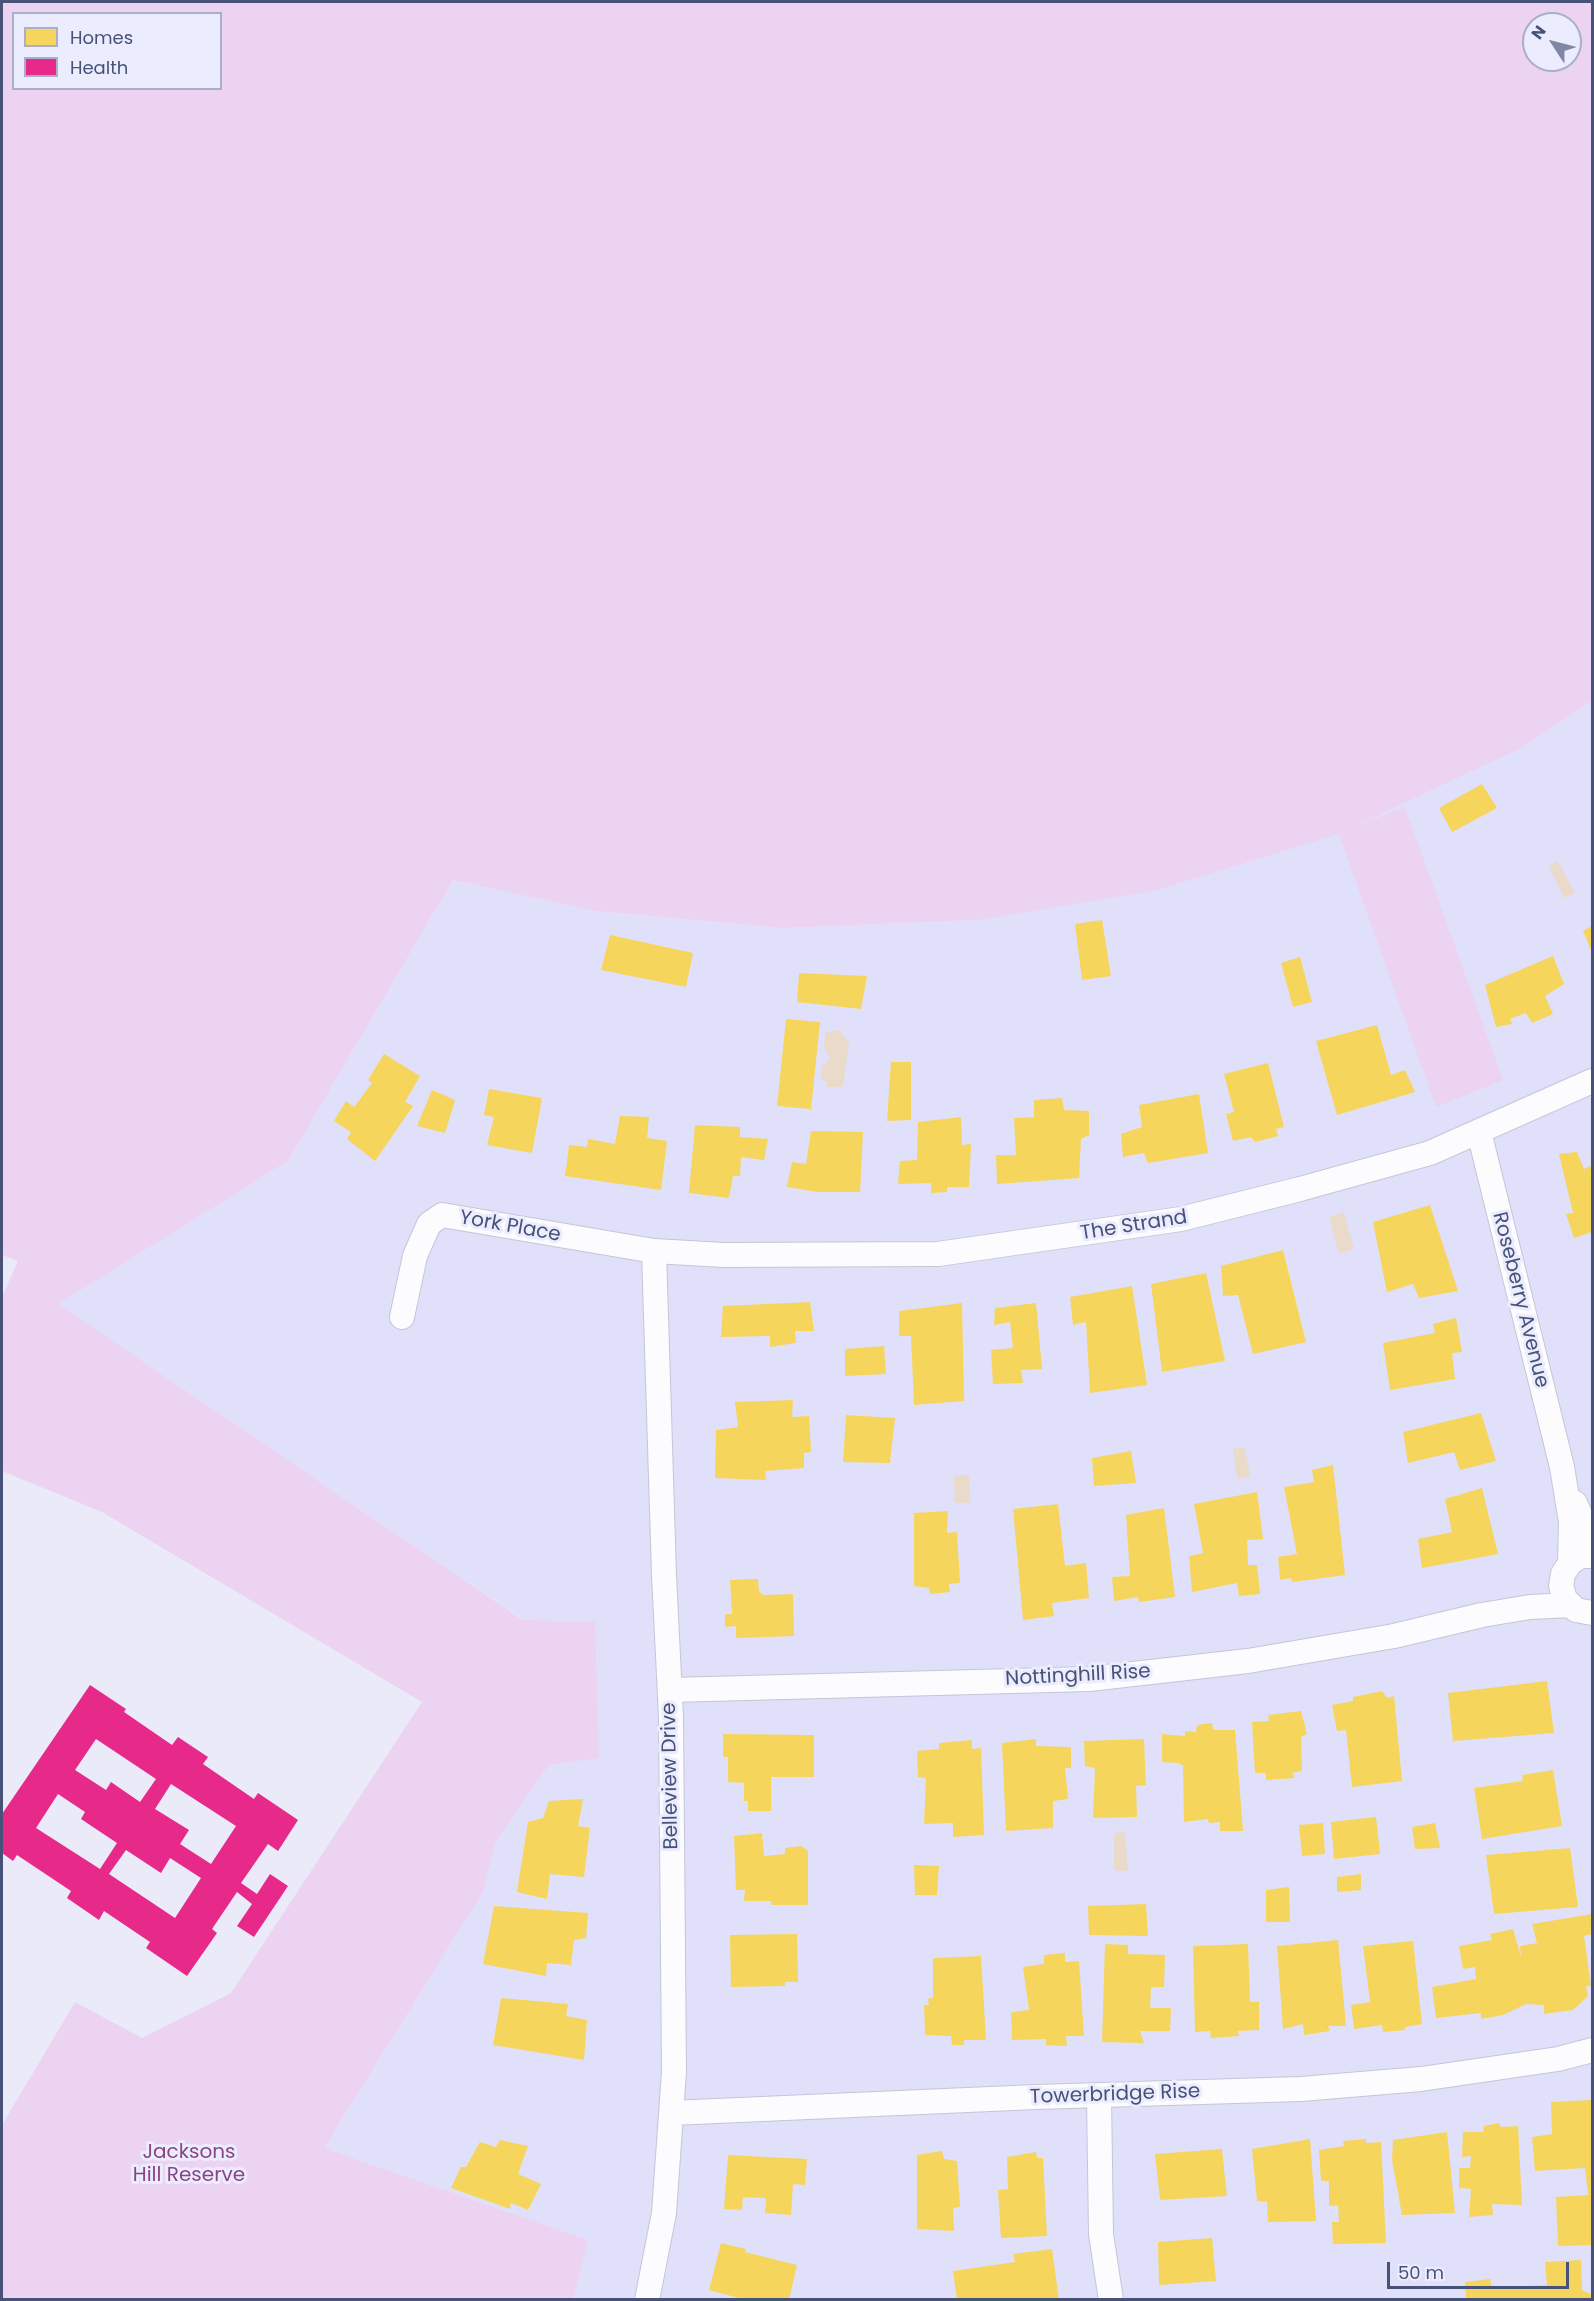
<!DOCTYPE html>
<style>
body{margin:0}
#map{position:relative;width:1594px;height:2301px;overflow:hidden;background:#ebeaf8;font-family:Poppins,sans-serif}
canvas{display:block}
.frame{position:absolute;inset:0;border:3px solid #475279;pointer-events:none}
.legend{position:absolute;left:12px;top:12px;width:210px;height:78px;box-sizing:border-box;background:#ececff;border:2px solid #aaaec9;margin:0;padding:8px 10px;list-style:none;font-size:18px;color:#475279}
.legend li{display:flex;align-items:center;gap:12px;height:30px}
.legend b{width:30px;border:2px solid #aaaec9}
.north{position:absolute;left:1522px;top:12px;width:60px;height:60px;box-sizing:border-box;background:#ececff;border:2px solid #aaaec9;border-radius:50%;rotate:306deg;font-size:16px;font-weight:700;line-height:24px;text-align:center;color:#475279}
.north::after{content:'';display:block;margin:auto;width:21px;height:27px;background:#8087a5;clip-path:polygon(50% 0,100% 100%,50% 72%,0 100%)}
.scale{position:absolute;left:1387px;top:2262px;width:182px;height:27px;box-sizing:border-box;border:3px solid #475279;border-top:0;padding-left:8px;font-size:18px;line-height:21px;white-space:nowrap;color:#475279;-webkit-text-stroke:4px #ececff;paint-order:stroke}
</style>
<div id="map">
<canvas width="1594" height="2301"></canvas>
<div class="frame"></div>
<ul class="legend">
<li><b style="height:16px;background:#f6d55c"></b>Homes</li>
<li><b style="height:16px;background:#e7298a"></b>Health</li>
</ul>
<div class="north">N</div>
<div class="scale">50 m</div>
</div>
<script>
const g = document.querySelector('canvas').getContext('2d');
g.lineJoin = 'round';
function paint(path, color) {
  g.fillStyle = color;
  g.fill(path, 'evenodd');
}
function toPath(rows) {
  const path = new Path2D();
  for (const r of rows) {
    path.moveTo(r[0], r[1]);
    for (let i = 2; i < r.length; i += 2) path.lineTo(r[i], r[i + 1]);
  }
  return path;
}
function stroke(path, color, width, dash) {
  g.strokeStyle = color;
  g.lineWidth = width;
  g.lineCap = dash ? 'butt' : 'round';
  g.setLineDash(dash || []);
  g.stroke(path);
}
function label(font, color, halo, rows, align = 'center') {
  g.font = font + ' Poppins,sans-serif';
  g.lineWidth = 6;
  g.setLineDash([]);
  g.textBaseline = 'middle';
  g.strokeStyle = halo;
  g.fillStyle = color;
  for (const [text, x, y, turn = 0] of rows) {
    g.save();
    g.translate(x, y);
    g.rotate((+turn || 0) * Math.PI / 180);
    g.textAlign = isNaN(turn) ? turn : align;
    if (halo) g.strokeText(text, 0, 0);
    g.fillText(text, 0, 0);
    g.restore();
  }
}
paint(toPath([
 [1592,701,1592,2299,573,2299,587,2240,324,2148,483,1892,496,1841,549,1765,595,1621,524,1620,57,1304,288,1161,453,880,595,911,782,928,978,920,1523,747]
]), '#e0e0fa');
paint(toPath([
 [2,2,1592,2,1592,701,1523,747,1351,828,1405,807,1503,1080,1436,1107,1339,834,1157,890,978,920,782,928,595,911,453,880,288,1161,58,1304,523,1620,595,1621,599,1758,549,1765,496,1841,483,1892,324,2148,588,2240,573,2299,2,2299,2,2125,75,2002,142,2038,231,1993,422,1702,102,1512,2,1471,2,1297,18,1261,2,1255],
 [14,14,220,14,220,88,14,88],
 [1534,24,1570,24,1570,60,1534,60]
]), '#ecd3f2');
paint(toPath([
 [1558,861,1575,893,1564,898,1549,866],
 [841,1030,842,1035,849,1041,843,1087,827,1087,826,1082,821,1079,822,1065,825,1064,830,1057,824,1048,825,1032],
 [1344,1212,1354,1249,1339,1254,1329,1217],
 [1245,1447,1250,1477,1237,1479,1233,1449],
 [969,1475,970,1503,955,1503,954,1476],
 [1125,1832,1128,1871,1114,1870,1114,1833]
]), '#eadaca');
paint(toPath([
 [1482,784,1497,808,1452,832,1439,808],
 [1102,920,1111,976,1082,980,1075,924],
 [1592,926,1592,952,1583,931],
 [610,935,693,953,686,987,601,970],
 [1553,956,1564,984,1545,996,1553,1014,1532,1023,1526,1013,1510,1019,1512,1024,1496,1027,1485,985],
 [1300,957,1312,1002,1293,1007,1281,963],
 [799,973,867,976,861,1009,797,1002],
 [786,1019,820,1022,811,1109,777,1106],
 [1377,1025,1391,1075,1405,1070,1415,1092,1337,1115,1316,1041],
 [384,1054,420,1076,405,1102,413,1106,375,1161,347,1139,351,1132,334,1121,346,1101,354,1107,372,1083,368,1080],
 [891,1062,911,1062,911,1120,887,1121],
 [1268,1063,1284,1127,1276,1129,1278,1136,1255,1142,1251,1137,1233,1141,1226,1114,1234,1112,1224,1074],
 [489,1089,542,1098,532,1153,487,1145,494,1117,484,1115],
 [432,1090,455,1100,445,1133,417,1126],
 [1199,1094,1208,1153,1148,1163,1144,1153,1123,1157,1121,1134,1142,1127,1139,1105],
 [1062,1098,1064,1110,1089,1111,1089,1135,1081,1139,1079,1178,997,1184,996,1155,1016,1155,1014,1118,1034,1117,1034,1100],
 [620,1116,649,1117,647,1138,667,1141,661,1190,565,1176,569,1145,587,1147,588,1139,615,1144],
 [961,1117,962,1145,971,1144,969,1187,947,1187,947,1192,931,1193,931,1183,898,1184,900,1161,917,1160,918,1122],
 [695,1125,740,1127,740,1137,768,1139,764,1160,741,1157,740,1176,733,1176,729,1198,689,1193],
 [811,1131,863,1132,860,1192,818,1192,787,1187,792,1162,806,1164],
 [1577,1152,1584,1169,1592,1165,1592,1232,1574,1238,1566,1214,1573,1213,1559,1154],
 [1430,1205,1458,1291,1419,1298,1413,1284,1387,1292,1373,1222],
 [1283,1250,1306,1342,1253,1354,1238,1295,1223,1296,1221,1266],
 [1206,1273,1225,1361,1162,1372,1151,1284],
 [1132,1286,1147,1385,1090,1393,1086,1322,1073,1325,1070,1297],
 [810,1302,814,1331,795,1331,796,1343,770,1347,770,1336,721,1337,723,1306],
 [962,1303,964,1401,914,1405,911,1336,899,1336,899,1311],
 [1036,1303,1042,1369,1021,1370,1023,1383,993,1384,991,1350,1013,1348,1010,1322,994,1325,995,1308],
 [1456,1318,1462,1352,1452,1353,1455,1379,1390,1390,1383,1343,1435,1333,1433,1324],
 [884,1346,886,1374,845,1376,845,1349],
 [793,1400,792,1417,809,1416,811,1452,804,1453,804,1468,765,1471,766,1480,715,1478,716,1430,738,1427,735,1402],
 [1481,1413,1496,1461,1460,1470,1454,1452,1408,1463,1403,1432],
 [846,1415,895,1418,890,1463,843,1462],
 [1131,1451,1136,1483,1094,1486,1092,1458],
 [1333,1465,1345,1575,1293,1582,1290,1578,1280,1580,1278,1557,1297,1554,1284,1487,1314,1482,1312,1470],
 [1482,1488,1498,1554,1422,1568,1418,1539,1452,1532,1445,1499],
 [1257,1492,1263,1539,1247,1540,1248,1565,1257,1565,1260,1594,1239,1596,1237,1583,1192,1592,1189,1556,1203,1553,1194,1504],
 [1058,1504,1065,1566,1086,1563,1089,1598,1052,1603,1054,1616,1023,1620,1013,1509],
 [1164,1508,1175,1597,1139,1602,1138,1597,1114,1601,1112,1577,1130,1576,1126,1515],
 [948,1511,947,1533,957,1532,960,1583,949,1584,950,1592,930,1594,929,1588,914,1586,914,1513],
 [758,1579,759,1591,763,1595,793,1594,794,1636,736,1638,736,1626,725,1627,725,1614,732,1614,730,1580],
 [1547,1681,1554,1733,1453,1741,1448,1693],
 [1382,1691,1387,1698,1394,1696,1402,1781,1352,1787,1346,1730,1337,1731,1332,1705,1353,1701,1353,1697],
 [1301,1711,1307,1734,1301,1737,1302,1771,1292,1773,1295,1778,1266,1780,1266,1773,1255,1773,1252,1722,1269,1721,1268,1715],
 [1212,1723,1213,1730,1235,1730,1243,1831,1220,1831,1220,1822,1209,1823,1208,1819,1184,1822,1183,1766,1179,1763,1162,1762,1162,1734,1185,1736,1185,1731,1196,1732,1197,1725],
 [723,1734,814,1735,814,1777,771,1777,771,1811,748,1811,748,1801,744,1801,744,1783,728,1782,728,1757,723,1757],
 [1036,1739,1036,1746,1071,1747,1071,1768,1065,1768,1068,1799,1053,1801,1053,1828,1006,1831,1002,1743],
 [1144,1739,1146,1785,1136,1786,1137,1817,1093,1818,1095,1768,1085,1766,1084,1741],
 [972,1740,972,1749,981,1748,984,1835,953,1837,953,1823,924,1824,926,1778,918,1777,917,1751,939,1749,939,1743],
 [1553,1770,1562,1826,1482,1839,1474,1788,1523,1781,1522,1775],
 [583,1799,578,1826,590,1828,584,1877,550,1874,547,1899,517,1892,528,1822,543,1818,549,1801],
 [1376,1817,1380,1854,1334,1859,1331,1822],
 [1323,1823,1325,1854,1302,1856,1299,1825],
 [1435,1823,1440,1848,1415,1849,1412,1827],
 [762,1833,764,1856,785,1854,785,1848,801,1846,808,1851,808,1905,771,1905,771,1901,744,1901,745,1890,736,1890,734,1836],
 [1570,1848,1578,1907,1494,1914,1486,1855],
 [914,1865,939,1866,937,1895,915,1895],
 [1361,1874,1361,1890,1337,1892,1337,1877],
 [1289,1887,1290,1922,1266,1922,1266,1890],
 [1146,1904,1148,1936,1089,1935,1088,1906],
 [494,1906,588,1913,586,1938,574,1940,571,1965,547,1963,546,1976,483,1964],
 [1592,1914,1592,1934,1584,1936,1591,1986,1586,1986,1588,1996,1573,2010,1544,2014,1544,2005,1526,2004,1503,2015,1481,2019,1481,2013,1436,2018,1432,1987,1476,1979,1475,1967,1463,1969,1459,1946,1492,1940,1490,1934,1513,1929,1521,1957,1520,1946,1537,1943,1532,1924],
 [797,1934,798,1982,785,1982,785,1986,731,1987,730,1935],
 [1338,1940,1346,2026,1328,2026,1330,2031,1304,2035,1303,2024,1283,2029,1277,1946],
 [1413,1941,1422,2024,1405,2027,1405,2030,1383,2032,1382,2025,1354,2029,1351,2005,1370,2002,1363,1946],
 [1105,1944,1128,1945,1128,1954,1165,1955,1164,1987,1151,1987,1150,2008,1171,2008,1170,2031,1140,2031,1144,2043,1102,2042],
 [1248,1944,1250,2002,1259,2002,1259,2030,1238,2031,1239,2036,1211,2038,1210,2031,1195,2032,1193,1946],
 [1065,1953,1065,1962,1079,1961,1084,2036,1066,2036,1067,2046,1046,2045,1046,2039,1012,2040,1011,2012,1029,2010,1023,1967,1044,1964,1044,1955],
 [981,1956,986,2040,964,2040,964,2045,952,2045,951,2036,925,2035,924,2005,929,2005,928,1999,933,1997,933,1958],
 [501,1998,568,2004,566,2016,587,2020,584,2060,493,2045],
 [1592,2100,1592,2245,1558,2246,1556,2197,1588,2195,1585,2168,1535,2171,1532,2137,1552,2134,1551,2102],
 [1499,2123,1501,2127,1518,2126,1522,2205,1492,2204,1493,2215,1469,2217,1471,2189,1459,2188,1459,2168,1470,2168,1471,2156,1462,2157,1463,2132,1483,2132,1484,2126],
 [1447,2132,1455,2213,1402,2215,1392,2160,1393,2140],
 [1310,2139,1316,2221,1268,2222,1267,2202,1257,2201,1252,2149],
 [1366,2139,1366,2143,1381,2142,1386,2243,1333,2244,1332,2222,1339,2222,1338,2205,1329,2206,1329,2181,1321,2181,1319,2150,1344,2146,1343,2141],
 [500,2140,528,2146,518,2174,541,2184,528,2210,511,2203,510,2209,451,2188,461,2167,466,2167,480,2142,496,2147],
 [1222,2149,1227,2196,1160,2200,1155,2154],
 [942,2151,944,2159,957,2161,960,2207,953,2208,954,2231,917,2229,917,2155],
 [1036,2152,1037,2158,1043,2158,1047,2236,1001,2238,998,2190,1008,2189,1007,2157],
 [728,2155,807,2159,805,2185,793,2184,791,2215,765,2213,766,2198,743,2197,742,2210,724,2209],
 [1212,2238,1216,2281,1159,2285,1158,2242],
 [721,2243,746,2249,745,2252,797,2265,789,2300,746,2300,709,2290],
 [1052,2249,1059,2300,957,2300,953,2271,1015,2262,1013,2254],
 [1581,2260,1582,2290,1590,2294,1592,2293,1592,2300,1466,2300,1465,2282,1490,2279,1492,2288,1547,2285,1545,2262]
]), '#f6d55c');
paint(toPath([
 [90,1685,126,1709,124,1712,172,1745,178,1737,208,1757,203,1764,254,1799,258,1793,298,1820,278,1851,268,1844,241,1883,257,1894,270,1874,288,1886,254,1937,237,1926,252,1904,237,1892,212,1929,217,1933,187,1976,146,1948,150,1942,104,1911,99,1920,67,1898,71,1891,17,1855,13,1861,2,1853,2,1814],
 [96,1739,156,1779,140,1802,111,1782,106,1790,75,1770],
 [171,1784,236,1826,211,1864,180,1844,189,1830,155,1809],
 [58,1794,85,1812,81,1819,117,1843,100,1869,36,1828],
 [126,1850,161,1873,170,1858,201,1878,175,1918,109,1874]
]), '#e7298a');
const minor = toPath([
 [1479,1132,1562,1467,1571,1522,1570,1563],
 [402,1317,415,1256,429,1224,442,1215,654,1251,724,1255,938,1254,1181,1219,1300,1189,1430,1153,1592,1081],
 [1575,1503,1592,1542],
 [1592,1556,1581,1556,1570,1563,1563,1574,1561,1586,1565,1599,1576,1610,1592,1613],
 [670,1690,1089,1679,1248,1661,1394,1636,1482,1615,1530,1607,1571,1605],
 [1099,2096,1101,2234,1111,2300],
 [671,2113,1036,2097,1301,2089,1421,2079,1558,2059,1592,2050],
 [647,2300,664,2213,674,2072,671,1717,664,1575,654,1251]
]);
stroke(minor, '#c4c6d7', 26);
stroke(minor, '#fcfcfe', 24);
label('20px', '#475279', '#ececff', [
 ["The Strand",1134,1226,-9],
 ["York Place",510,1227,10],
 ["Roseberry Avenue",1520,1300,76],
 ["Nottinghill Rise",1078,1676,-3],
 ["Belleview Drive",671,1776,-91],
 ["Towerbridge Rise",1115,2095,-2]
]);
label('20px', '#8c4383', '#ececff', [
 ["Jacksons",189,2153],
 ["Hill Reserve",189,2176]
]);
</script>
